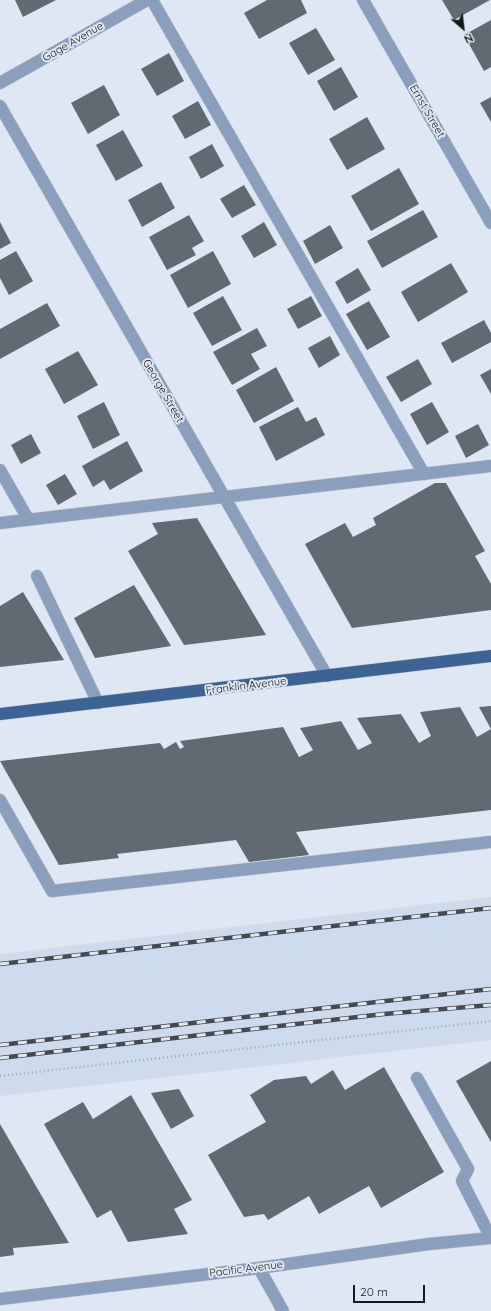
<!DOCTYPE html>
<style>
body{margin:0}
#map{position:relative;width:491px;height:1311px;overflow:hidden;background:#dee7f3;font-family:Quicksand,sans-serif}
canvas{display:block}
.north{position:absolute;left:443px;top:8px;width:40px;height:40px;-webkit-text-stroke:3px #dee7f3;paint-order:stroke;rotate:152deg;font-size:11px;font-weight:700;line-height:16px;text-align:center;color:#16191d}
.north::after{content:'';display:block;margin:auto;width:14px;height:18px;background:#16191d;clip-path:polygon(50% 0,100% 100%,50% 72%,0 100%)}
.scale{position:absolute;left:353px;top:1285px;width:72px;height:18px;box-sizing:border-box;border:2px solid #16191d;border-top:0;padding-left:5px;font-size:12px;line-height:14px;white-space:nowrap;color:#16191d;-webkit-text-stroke:3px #dee7f3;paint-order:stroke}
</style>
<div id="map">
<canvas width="491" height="1311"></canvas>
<div class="north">N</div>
<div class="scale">20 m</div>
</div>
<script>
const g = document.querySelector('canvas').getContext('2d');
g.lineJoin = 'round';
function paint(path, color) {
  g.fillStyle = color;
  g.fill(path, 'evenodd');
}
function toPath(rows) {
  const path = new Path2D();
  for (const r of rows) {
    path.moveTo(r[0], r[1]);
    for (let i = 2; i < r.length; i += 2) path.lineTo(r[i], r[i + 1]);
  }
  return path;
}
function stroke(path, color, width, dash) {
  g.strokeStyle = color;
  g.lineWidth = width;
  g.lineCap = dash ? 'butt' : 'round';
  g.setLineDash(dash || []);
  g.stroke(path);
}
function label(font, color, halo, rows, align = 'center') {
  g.font = font + ' Quicksand,sans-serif';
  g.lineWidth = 4;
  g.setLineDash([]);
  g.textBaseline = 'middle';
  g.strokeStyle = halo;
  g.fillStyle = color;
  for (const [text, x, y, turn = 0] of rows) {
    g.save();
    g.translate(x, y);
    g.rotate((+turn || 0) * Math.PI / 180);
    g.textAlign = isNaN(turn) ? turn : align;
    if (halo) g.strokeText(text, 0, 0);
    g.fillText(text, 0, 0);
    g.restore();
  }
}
paint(toPath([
 [491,897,491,1040,0,1096,0,954]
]), '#cedbed');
paint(toPath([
 [15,0,56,0,23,17],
 [267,0,301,0,307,13,259,39,244,13],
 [442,0,490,0,454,20],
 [491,20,491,67,484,71,464,35],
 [316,28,335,60,308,75,289,43],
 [169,53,184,81,157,96,141,69],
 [341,67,358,97,334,111,317,81],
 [104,85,120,115,88,134,71,103],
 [491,97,491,122,480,103],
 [198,101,211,125,185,139,172,116],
 [367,117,385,149,347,170,329,139],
 [123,130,143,166,116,181,96,145],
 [212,144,224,166,201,179,189,157],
 [399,168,419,204,371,231,351,196],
 [161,182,175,208,142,227,128,200],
 [244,185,256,205,232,218,220,199],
 [423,210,438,237,382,268,367,241],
 [189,215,204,241,192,248,196,255,167,270,149,237],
 [0,222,11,243,0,249],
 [264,222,277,245,254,258,241,236],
 [330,225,343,248,315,264,303,241],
 [16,251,33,281,9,295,0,278,0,260],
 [213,251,231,284,188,308,170,275],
 [451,263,468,292,418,322,401,292],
 [358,268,371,290,347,304,335,282],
 [223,296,242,330,212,346,193,313],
 [311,296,322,316,298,329,287,309],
 [369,301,390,337,367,350,346,314],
 [47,303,60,326,0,359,0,329],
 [484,320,491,333,491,342,452,363,441,343],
 [257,328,267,346,251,354,260,369,232,385,213,352],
 [330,336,340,355,319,368,308,348],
 [78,351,98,385,64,404,45,369],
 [418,359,432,384,401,402,386,377],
 [276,367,294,401,254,423,236,390],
 [491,369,491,394,480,375],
 [104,402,120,435,93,449,77,416],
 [432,402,449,432,427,445,410,414],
 [298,407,306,422,316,417,325,435,276,461,259,427],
 [478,424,489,445,466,458,455,436],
 [31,434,41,453,21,464,11,445],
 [127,441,143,471,110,490,104,480,93,487,82,466],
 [65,474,77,494,58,505,46,485],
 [435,483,446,483,485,551,475,556,491,584,491,610,352,628,305,544,345,523,353,537,376,525,373,518],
 [197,518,266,635,184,645,128,551,158,534,152,523],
 [134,585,171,646,95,658,74,618],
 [23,592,64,660,0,667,0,606],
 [491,706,491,810,296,832,309,855,249,862,236,840,117,854,119,858,59,865,0,761,160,743,164,749,176,742,180,749,184,747,180,741,283,727,299,757,313,750,300,728,341,721,358,750,372,743,357,718,401,714,419,743,431,736,420,712,460,707,477,737,491,729,479,707],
 [491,1061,491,1142,456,1081],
 [384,1067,444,1172,381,1208,369,1186,319,1214,309,1196,268,1220,264,1214,244,1217,208,1155,266,1122,250,1095,274,1080,306,1076,311,1084,333,1070,345,1090],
 [179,1089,194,1116,171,1129,151,1093],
 [131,1095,192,1200,174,1209,188,1234,128,1242,111,1210,97,1218,44,1124,83,1102,93,1119],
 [0,1124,69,1243,13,1248,14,1255,0,1257]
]), '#616973');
const minor = toPath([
 [152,0,424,474],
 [363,0,491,223],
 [0,83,147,0],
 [0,106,327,676],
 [0,470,28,519],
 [0,523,491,466],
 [37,576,98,703],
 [0,800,52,891,491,842],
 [417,1078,468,1169,462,1181,491,1238],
 [259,1268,283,1311],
 [0,1299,259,1268,429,1244,491,1238]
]);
const major = toPath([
 [0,714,491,656]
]);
stroke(minor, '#bac2cc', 13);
stroke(major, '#bac2cc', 13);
stroke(toPath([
 [0,1076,491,1021]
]), '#9ea5af', 2.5, [1, 3]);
stroke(minor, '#8a9fbb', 12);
stroke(major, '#3d6294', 12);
const rail = toPath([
 [0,964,491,908],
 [0,1045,491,989],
 [0,1058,384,1014,491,1005]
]);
stroke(rail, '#464a50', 4.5);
stroke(rail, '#dee7f3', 3, [9]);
label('11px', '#16191d', '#dee7f3', [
 ["Gage Avenue",73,42,-30],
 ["Ernst Street",427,111,60],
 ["George Street",163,391,60],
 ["Franklin Avenue",246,686,-7],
 ["Pacific Avenue",246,1269,-7]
]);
</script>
